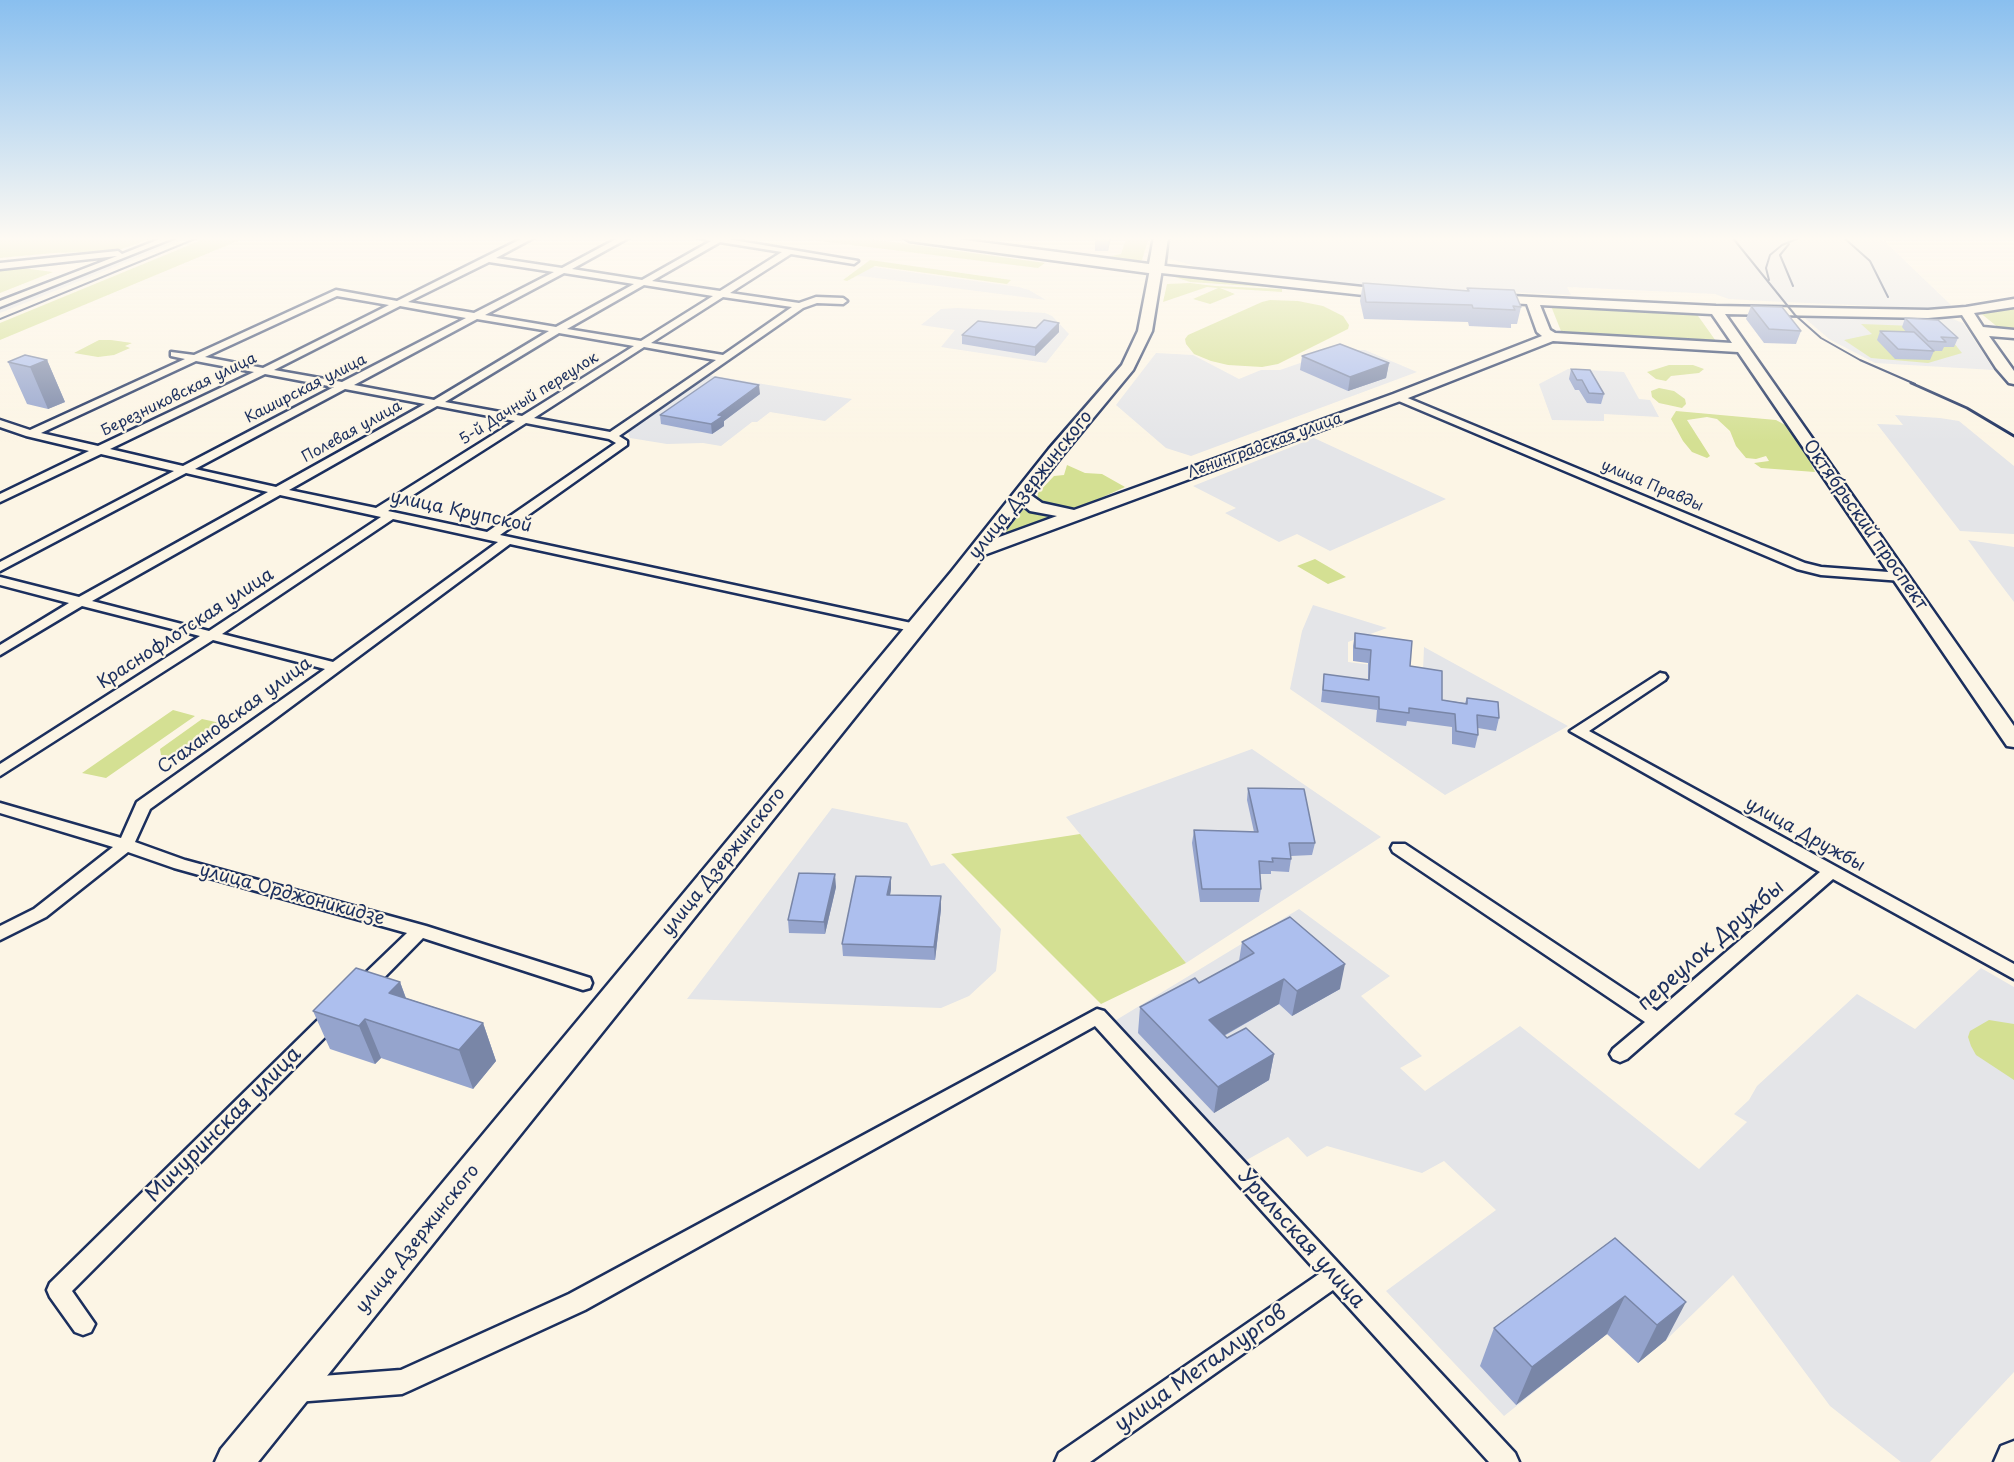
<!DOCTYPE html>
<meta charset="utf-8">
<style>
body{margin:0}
canvas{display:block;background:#fcf5e5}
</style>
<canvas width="2014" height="1462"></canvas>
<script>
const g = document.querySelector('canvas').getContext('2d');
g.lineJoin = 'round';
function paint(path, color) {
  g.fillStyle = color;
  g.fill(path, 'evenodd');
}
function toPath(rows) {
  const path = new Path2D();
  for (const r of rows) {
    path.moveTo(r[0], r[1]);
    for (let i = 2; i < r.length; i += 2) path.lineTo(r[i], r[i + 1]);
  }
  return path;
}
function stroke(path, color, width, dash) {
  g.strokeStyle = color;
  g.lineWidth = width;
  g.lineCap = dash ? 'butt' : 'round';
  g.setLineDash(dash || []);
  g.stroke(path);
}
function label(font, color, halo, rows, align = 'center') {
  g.font = font + ' "Playpen Sans",sans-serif';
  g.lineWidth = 4.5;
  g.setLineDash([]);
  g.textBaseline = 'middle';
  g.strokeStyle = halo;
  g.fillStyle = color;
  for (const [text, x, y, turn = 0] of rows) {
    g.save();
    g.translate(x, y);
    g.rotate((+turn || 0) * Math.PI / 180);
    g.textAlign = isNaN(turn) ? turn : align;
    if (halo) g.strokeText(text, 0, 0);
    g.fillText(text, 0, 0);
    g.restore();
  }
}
paint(toPath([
 [167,237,189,237,0,313,0,304],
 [1171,237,1880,237,1951,305,1945,309,1784,302,1729,299,1715,294,1567,287,1571,295,1356,285,1202,268,1167,258],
 [866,266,1019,287,1029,290,1046,300,853,275],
 [957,308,1045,313,1052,316,1069,334,1046,363,941,347,955,330,921,325,941,309],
 [1800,314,1950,318,1963,323,1994,370,1875,363,1829,339],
 [1338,350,1365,350,1417,372,1191,456,1166,448,1116,405,1156,353,1193,355,1239,379,1261,370,1280,370],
 [1568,369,1624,372,1639,399,1650,400,1659,417,1604,414,1604,421,1552,420,1539,384],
 [709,375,852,399,825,421,770,412,757,422,752,422,721,446,703,443,667,444,630,438,628,432],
 [1895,415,1940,418,1959,421,2014,466,2014,534,1960,531,1877,424,1903,425],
 [1314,438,1446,499,1330,551,1297,534,1279,542,1225,513,1236,508,1193,486],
 [1968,540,2014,547,2014,602,1992,573],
 [1313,605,1387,628,1348,642,1348,662,1423,671,1424,647,1568,726,1445,795,1290,689,1302,631],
 [1252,749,1381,837,1186,963,1066,817],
 [832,808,907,823,931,866,944,863,1001,929,996,971,969,996,941,1008,687,999],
 [1299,909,1390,976,1361,996,1422,1056,1400,1068,1425,1091,1520,1026,1699,1169,1747,1122,1734,1114,1749,1100,1757,1086,1857,994,1915,1029,1981,968,2014,987,2014,1372,1930,1462,1901,1462,1830,1406,1733,1275,1666,1340,1638,1363,1607,1334,1504,1416,1386,1291,1496,1210,1444,1161,1422,1173,1327,1146,1307,1157,1288,1137,1234,1167,1108,1025]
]), '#e4e5e8');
paint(toPath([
 [0,237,155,237,116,251,54,253,0,258],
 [209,237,247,237,0,340,0,323],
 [788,237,856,237,1045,263,1038,268],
 [1136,237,1149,237,1142,260,1132,263,1107,259,1107,257,1121,254,1126,239],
 [870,260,1011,280,1007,284,875,266,847,281,843,280],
 [0,266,7,266,53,272,0,293],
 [1172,276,1281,286,1282,288,1190,282],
 [1190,283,1215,286,1282,289,1282,292,1220,288,1235,294,1210,304,1193,299,1218,288,1207,287,1163,302,1167,284],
 [1270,300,1298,301,1323,306,1343,316,1349,325,1348,329,1278,364,1262,367,1228,365,1211,361,1194,354,1186,344,1185,339,1188,335,1262,302],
 [1551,306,1696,313,1718,344,1563,336],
 [2000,308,2014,309,2014,330,2000,329,1978,311],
 [1861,324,1941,327,1962,353,1928,363,1871,358,1844,340,1872,334],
 [99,340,111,340,132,343,125,346,130,348,114,355,98,357,74,353],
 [1669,365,1693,365,1704,369,1699,373,1671,376,1666,381,1656,379,1647,372],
 [1659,388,1674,391,1685,399,1686,404,1682,408,1659,403,1652,397,1651,391],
 [1676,411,1776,420,1787,426,1807,455,1815,472,1761,468,1754,463,1769,461,1766,456,1756,459,1746,458,1736,446,1730,431,1717,419,1707,417,1687,420,1710,456,1707,458,1692,452,1683,441,1671,419],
 [1067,465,1085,473,1102,474,1125,487,1074,510,1057,509,1037,501,1038,493,1054,476,1064,475],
 [1026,506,1059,516,1008,536,1004,534],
 [1315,559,1346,577,1328,584,1297,566],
 [173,710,195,716,106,778,82,773],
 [202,719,225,724,178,757,161,755,160,749],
 [1080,834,1186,963,1101,1004,951,854],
 [1989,1020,2014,1024,2014,1080,1976,1055,1971,1046,1968,1037,1970,1031]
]), '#d4e093');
const street = toPath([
 [165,237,176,237,0,307,0,301,117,256,0,269,0,263,118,251,122,254,165,237],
 [525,237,535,237,496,258,562,268,620,237,630,237,572,269,642,280,711,241,697,237,715,237,858,261,854,264,791,254,730,293,799,303,816,297,843,298,847,301,843,304,817,303,803,308,619,436,627,441,627,445,500,535,916,624,921,625,923,628,921,631,916,632,510,544,268,724,150,809,135,842,185,860,426,926,590,978,592,983,590,988,583,990,423,938,368,994,361,996,354,994,352,989,354,984,407,933,174,868,128,852,46,917,0,940,0,926,34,909,113,847,0,813,0,803,121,838,137,802,325,669,213,640,0,776,0,764,200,636,82,606,0,655,0,645,69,603,0,585,0,577,79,597,268,492,186,473,0,571,0,562,174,471,101,454,0,502,0,494,89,451,26,436,0,427,0,420,30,430,185,359,171,356,171,352,194,355,336,290,397,301,525,237],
 [720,242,782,252,720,291,652,281,720,242],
 [489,262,554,272,474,313,408,302,489,262],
 [564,273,634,284,556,327,485,315,564,273],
 [644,285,713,296,641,341,567,329,644,285],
 [337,296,389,305,263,368,205,357,337,296],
 [723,297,792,307,723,355,651,343,723,297],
 [400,306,466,318,342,382,274,370,400,306],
 [477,319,549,331,434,400,354,385,477,319],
 [559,333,634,346,522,416,445,402,559,333],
 [644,347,716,360,610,432,534,418,644,347],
 [196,361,254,372,98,446,41,433,196,361],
 [265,374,334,387,183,466,110,449,265,374],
 [345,389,425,404,276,487,195,469,345,389],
 [437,406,515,421,376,508,289,490,437,406],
 [526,423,609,439,616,443,487,532,388,511,526,423],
 [280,495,381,517,209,631,92,601,280,495],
 [393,519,498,542,333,662,222,634,393,519],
 [1398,394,1805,563,1821,567,1902,573,1908,577,1902,581,1821,575,1797,569,1394,399,1394,395,1398,394],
 [1660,673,1665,674,1667,677,1665,680,1589,731,2014,964,2014,979,1833,879,1627,1059,1620,1062,1613,1059,1610,1054,1613,1049,1645,1022,1393,852,1391,848,1393,844,1405,844,1657,1011,1820,872,1570,731,1660,673],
 [335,1008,342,1010,345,1015,342,1020,72,1291,95,1324,91,1332,83,1335,75,1332,50,1297,47,1290,50,1283,328,1010,335,1008],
 [1097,1009,1104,1011,1515,1453,1519,1462,1489,1462,1333,1290,1090,1462,1055,1462,1059,1453,1319,1274,1095,1026,585,1310,411,1390,402,1394,296,1402,287,1398,284,1390,287,1382,296,1378,401,1370,569,1294,1097,1009]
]);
const secondary = toPath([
 [1156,265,1391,290,1397,294,1391,298,1152,272,1152,266,1156,265],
 [1491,295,1716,306,1928,310,1966,307,2014,299,2014,307,1974,313,1983,327,2014,330,2014,338,1989,336,2014,371,2014,384,2009,383,1996,368,1962,315,1928,318,1725,314,2014,726,2014,747,2007,746,1738,352,1553,341,1403,400,984,555,978,556,972,555,969,551,972,547,1057,516,1030,511,1016,499,1014,496,1016,493,1028,493,1042,503,1074,510,1393,394,1542,336,1537,332,1527,304,1487,302,1485,299,1491,295],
 [1540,305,1712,314,1732,343,1555,333,1550,330,1540,305],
 [2014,1441,2014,1462,1994,1462,2001,1446,2014,1441]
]);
const primary = toPath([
 [1156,265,1162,269,1152,331,1133,370,1061,457,965,580,258,1462,215,1462,221,1449,951,572,1049,449,1122,365,1138,331,1150,269,1156,265]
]);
const highway = toPath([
 [903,237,942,237,1149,264,1154,237,1168,237,1164,269,1156,274,910,241,903,237]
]);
stroke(street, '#1b2f5e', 5);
stroke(secondary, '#1b2f5e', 5);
stroke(primary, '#1b2f5e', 5);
stroke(highway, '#1b2f5e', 5);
paint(street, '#fcf5e5');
paint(secondary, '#fcf5e5');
paint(primary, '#fcf5e5');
paint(highway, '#fcf5e5');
stroke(toPath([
 [1732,237,1795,315,1821,338,1860,360,1915,384],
 [1843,237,1870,261,1888,297],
 [1789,244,1780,255,1793,286],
 [1769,280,1766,268,1770,255,1782,245,1801,237],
 [0,319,200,237]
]), '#1b2f5e', 2);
stroke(toPath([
 [1911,383,1967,408,2014,436]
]), '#1b2f5e', 3);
paint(toPath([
 [1095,237,1111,237,1108,251,1095,251],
 [1363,283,1467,291,1467,288,1521,307,1517,324,1511,324,1511,328,1469,326,1468,322,1364,319,1360,301],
 [1751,306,1801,331,1796,344,1764,343,1746,319],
 [1905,318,1958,338,1954,347,1944,347,1942,351,1934,351,1930,360,1895,359,1877,340,1880,331,1906,332,1902,327],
 [1059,323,1059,332,1035,356,962,344,962,335,1036,328],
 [1302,356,1389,363,1386,378,1348,391,1300,370],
 [47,360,65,402,48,409,27,404,8,362],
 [1571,369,1604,394,1601,404,1587,403,1579,390,1575,390,1569,379],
 [760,394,724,421,724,426,712,434,661,424,660,415],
 [1355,633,1410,666,1442,700,1465,703,1467,698,1499,718,1496,731,1478,728,1478,735,1475,748,1452,744,1452,727,1407,721,1406,726,1376,722,1377,710,1321,702,1324,674,1368,680,1368,663,1353,661,1353,646],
 [1248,788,1315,843,1312,855,1291,856,1291,859,1289,872,1271,871,1271,874,1260,874,1261,889,1259,902,1200,902,1192,843,1194,830,1254,832,1247,800],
 [891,877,891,889,890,895,941,896,941,909,935,960,843,956,842,944],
 [836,887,825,934,789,933,788,920],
 [1242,942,1340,989,1292,1016,1279,1004,1224,1036,1227,1038,1274,1054,1269,1080,1214,1113,1138,1033,1140,1007,1199,983,1239,961],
 [400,982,406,998,483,1023,496,1061,473,1089,381,1058,375,1064,330,1049,313,1011],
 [1615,1238,1666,1340,1638,1363,1607,1334,1516,1405,1480,1366,1494,1328]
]), '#95a4cd');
paint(toPath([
 [1109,237,1111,237,1108,251],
 [1059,323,1059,332,1035,356,1035,347],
 [47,360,65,402,48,409,30,367],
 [1389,363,1386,378,1348,391,1350,377],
 [759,385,760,394,724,421,724,426,712,434,711,424,718,415],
 [835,874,836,887,825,934,824,922],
 [891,877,891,889,888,907,887,895],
 [941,896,941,909,935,960,934,947],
 [1345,964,1340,989,1292,1016,1297,991],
 [1284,979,1279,1004,1205,1046,1209,1020],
 [400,982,414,1021,389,993],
 [365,1019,381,1058,375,1064,359,1026],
 [483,1023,496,1061,473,1089,459,1050],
 [1274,1054,1269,1080,1214,1113,1218,1087],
 [1625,1296,1607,1334,1516,1405,1532,1367],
 [1686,1302,1666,1340,1638,1363,1657,1325]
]), '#7986a7');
const building = toPath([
 [1363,283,1469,291,1467,288,1514,290,1521,307,1513,306,1515,310,1473,308,1472,305,1366,302,1363,283],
 [1751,306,1782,307,1801,331,1769,329,1751,306],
 [1905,318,1938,320,1958,338,1941,337,1946,342,1928,341,1905,318],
 [1044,320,1059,323,1035,347,962,335,978,321,1036,328,1044,320],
 [1880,331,1914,332,1934,351,1898,349,1880,331],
 [1340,344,1389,363,1350,377,1302,356,1340,344],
 [25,355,47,360,30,367,8,362,25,355],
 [1571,369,1590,370,1604,394,1589,393,1582,380,1577,380,1571,369],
 [715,377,759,385,718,415,723,416,711,424,660,415,715,377],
 [1355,633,1412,641,1410,666,1442,671,1442,700,1467,704,1467,698,1498,702,1499,718,1477,715,1478,735,1456,731,1455,714,1409,708,1409,713,1379,709,1379,697,1323,690,1324,674,1369,680,1371,650,1355,648,1355,633],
 [1248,788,1304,789,1315,843,1289,843,1291,859,1272,858,1273,862,1259,861,1261,889,1202,889,1194,830,1258,832,1248,788],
 [799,873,835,874,824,922,788,920,799,873],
 [856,876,891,877,887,895,941,896,934,947,842,944,856,876],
 [1290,917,1345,964,1297,991,1284,979,1209,1020,1227,1038,1246,1028,1274,1054,1218,1087,1140,1007,1195,978,1199,983,1254,953,1242,942,1290,917],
 [356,968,400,982,389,993,483,1023,459,1050,365,1019,359,1026,313,1011,356,968],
 [1615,1238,1686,1302,1657,1325,1625,1296,1532,1367,1494,1328,1615,1238]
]);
paint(building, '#adbfee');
stroke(building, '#7986a7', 1.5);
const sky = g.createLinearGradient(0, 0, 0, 442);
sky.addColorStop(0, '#89bfef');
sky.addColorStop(0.54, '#fefaf3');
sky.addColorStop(1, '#fefaf300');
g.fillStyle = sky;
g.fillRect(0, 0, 2014, 442);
label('15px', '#1b2f5e', '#fcf5e5', [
 ["Каширская улица",306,389,-27],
 ["Березниковская улица",179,395,-26],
 ["5-й Дачный переулок",529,399,-32],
 ["Полевая улица",352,432,-29],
 ["Ленинградская улица",1265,446,-20],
 ["улица Правды",1652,486,23]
]);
label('18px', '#1b2f5e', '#fcf5e5', [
 ["улица Дзержинского",1031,485,-51],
 ["улица Крупской",461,512,12],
 ["Октябрьский проспект",1865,525,55],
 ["Краснофлотская улица",186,629,-33],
 ["Стахановская улица",235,716,-36],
 ["улица Дружбы",1805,835,29],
 ["улица Дзержинского",724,862,-51],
 ["улица Орджоникидзе",292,895,15],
 ["улица Дзержинского",418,1239,-51]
]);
label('21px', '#1b2f5e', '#fcf5e5', [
 ["переулок Дружбы",1711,946,-41],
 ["Мичуринская улица",224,1125,-45],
 ["Уральская улица",1301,1239,48],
 ["улица Металлургов",1201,1369,-35]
]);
</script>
